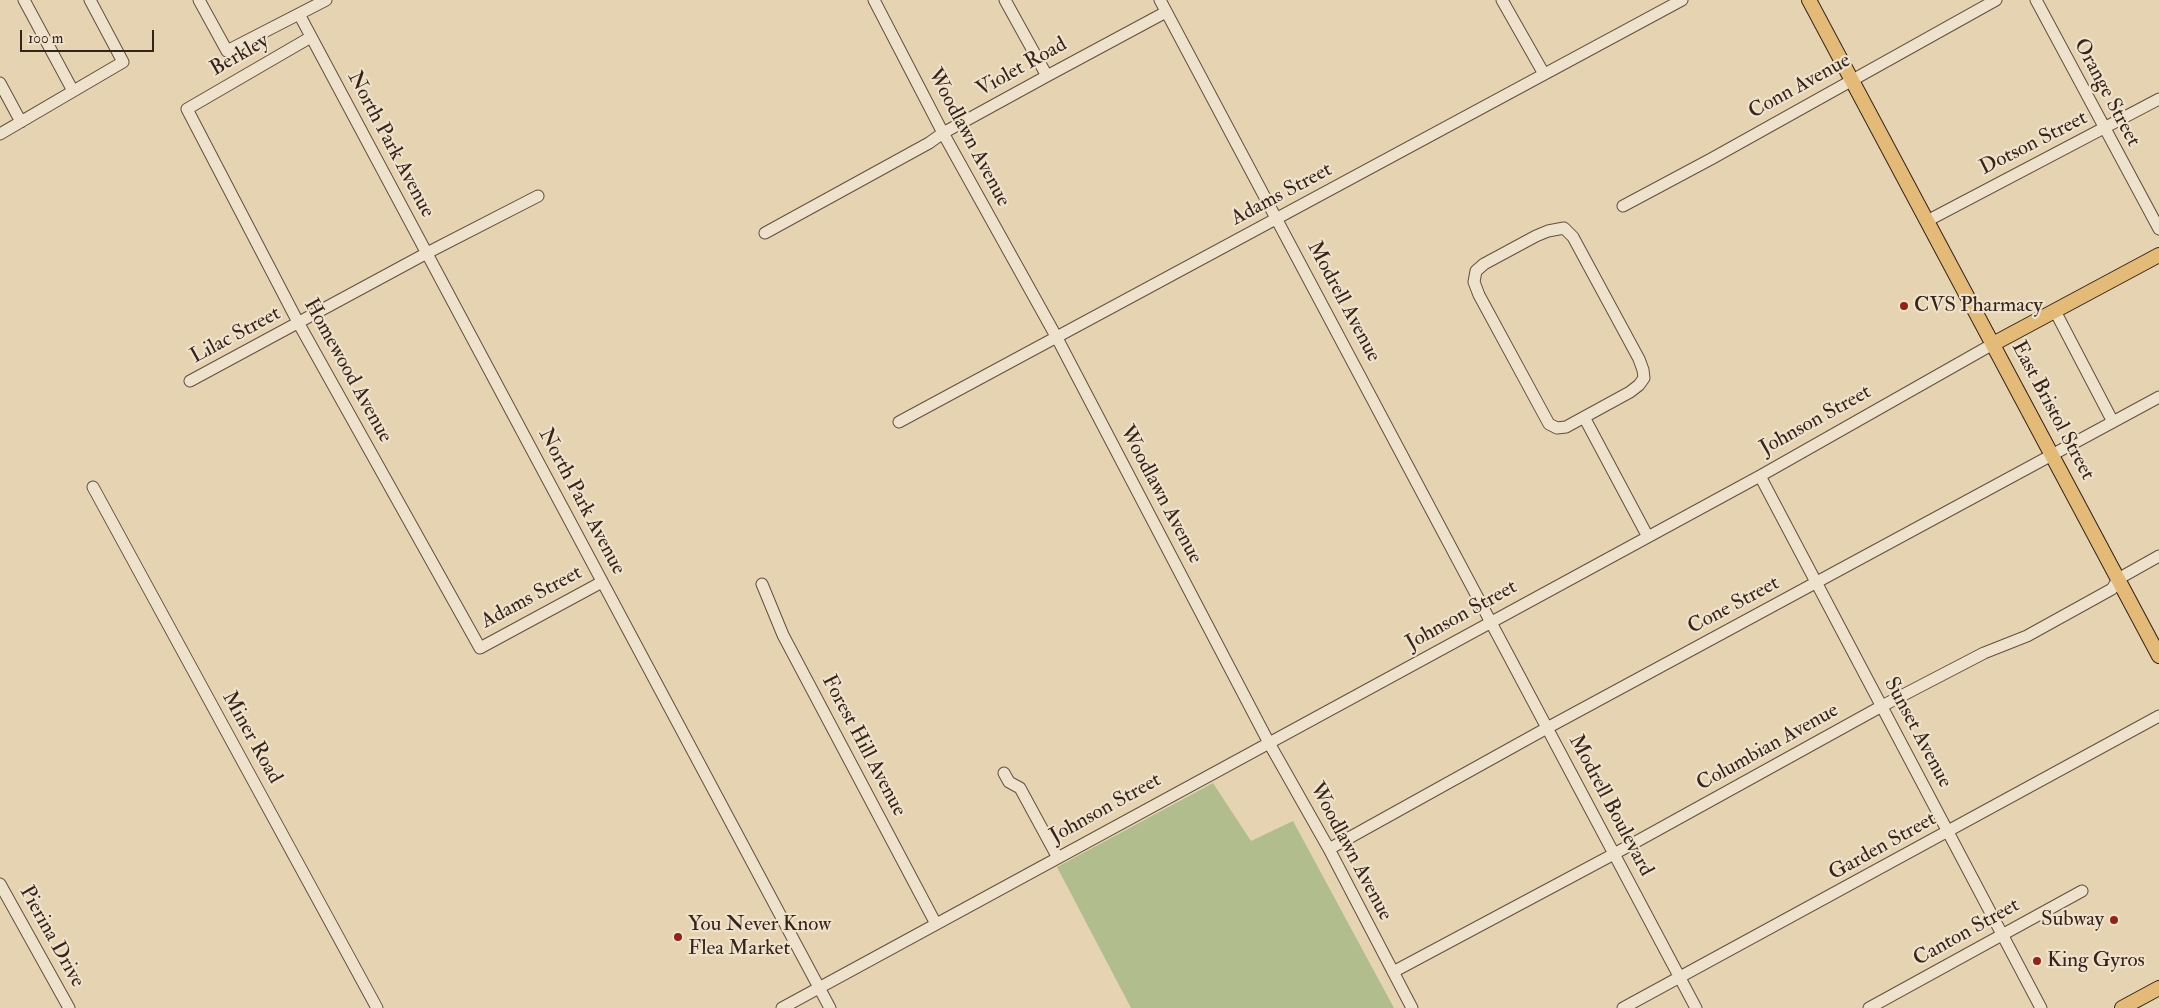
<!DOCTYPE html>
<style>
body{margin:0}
#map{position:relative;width:2159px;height:1008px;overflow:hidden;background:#e6d3b1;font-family:"IM FELL Double Pica",serif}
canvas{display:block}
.scale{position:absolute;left:20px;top:30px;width:134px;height:22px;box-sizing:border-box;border:2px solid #362319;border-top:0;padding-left:6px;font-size:15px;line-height:18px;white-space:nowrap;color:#362319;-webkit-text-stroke:4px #efe2cc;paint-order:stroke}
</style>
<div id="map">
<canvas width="2159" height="1008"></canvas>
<div class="scale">100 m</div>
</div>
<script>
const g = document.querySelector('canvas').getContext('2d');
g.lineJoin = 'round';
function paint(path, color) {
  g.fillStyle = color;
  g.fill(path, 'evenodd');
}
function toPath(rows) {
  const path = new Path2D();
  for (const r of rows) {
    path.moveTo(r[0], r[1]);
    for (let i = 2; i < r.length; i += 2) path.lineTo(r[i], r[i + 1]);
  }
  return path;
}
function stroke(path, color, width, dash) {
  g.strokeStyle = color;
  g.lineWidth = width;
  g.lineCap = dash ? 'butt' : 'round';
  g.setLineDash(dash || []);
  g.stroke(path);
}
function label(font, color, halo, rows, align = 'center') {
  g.font = font + ' "IM FELL Double Pica",serif';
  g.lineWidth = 4.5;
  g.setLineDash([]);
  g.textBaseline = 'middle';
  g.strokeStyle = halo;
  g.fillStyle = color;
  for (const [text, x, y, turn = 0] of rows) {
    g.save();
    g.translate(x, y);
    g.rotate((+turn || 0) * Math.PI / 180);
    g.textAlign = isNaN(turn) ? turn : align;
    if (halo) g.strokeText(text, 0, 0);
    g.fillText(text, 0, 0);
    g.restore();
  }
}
paint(toPath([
 [1213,783,1251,841,1293,821,1394,1008,1131,1008,1057,867]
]), '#b2bd8e');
const minor = toPath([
 [24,0,73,91],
 [199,0,227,51,326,0],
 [874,0,943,133,1057,338,1269,743,1329,849,1412,1008],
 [1005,0,1047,76],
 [1160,0,1696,1008],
 [1502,0,1544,74],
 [2036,0,2159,229],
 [299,14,830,1008],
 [311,37,187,109,299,324,480,648,602,582],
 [0,83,21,122],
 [0,134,123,62,90,0],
 [1623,206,1711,159,1996,0],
 [1927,221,2159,99],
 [1564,228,1573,237,1639,359,1643,370,1644,378,1639,385,1630,392,1566,427,1557,428,1549,424,1543,413,1479,295,1474,282,1476,271,1484,264,1536,236,1548,231,1564,228],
 [765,233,929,143,943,133,1047,76,1166,12],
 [2055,311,2113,422],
 [190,381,427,253,538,196],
 [1584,417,1648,537],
 [899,422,1682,0],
 [1760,476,2041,1008],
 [93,487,377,1008],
 [762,584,783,635,936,924],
 [1004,773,1009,782,1020,788,1058,858],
 [1329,849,1547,728,2159,397],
 [0,884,69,1008],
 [1393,972,1614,854,1882,706,1984,653,2027,636,2112,589,2118,579,2159,556],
 [782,1008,1760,476,1993,344],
 [1623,1008,2159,716],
 [1869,1008,2082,891]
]);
const major = toPath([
 [1809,0,2159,656],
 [1993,344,2159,255],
 [2122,1008,2159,988]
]);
stroke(minor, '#624f3f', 13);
stroke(major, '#362319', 16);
stroke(minor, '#efe2cc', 11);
stroke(major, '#e3ba78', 14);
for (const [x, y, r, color] of [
 [1904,306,5,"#8f2418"],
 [2114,920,5,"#8f2418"],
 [678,937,5,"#8f2418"],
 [2037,961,5,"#8f2418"]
]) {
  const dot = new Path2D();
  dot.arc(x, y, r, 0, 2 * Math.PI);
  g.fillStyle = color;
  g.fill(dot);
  stroke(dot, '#efe2cc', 2);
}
label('21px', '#362319', '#efe2cc', [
 ["Berkley",240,56,-30],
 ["Violet Road",1022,68,-29],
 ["Conn Avenue",1800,87,-29],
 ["Orange Street",2106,93,62],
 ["Woodlawn Avenue",968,138,62],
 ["Dotson Street",2034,144,-27],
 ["North Park Avenue",390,145,62],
 ["Adams Street",1282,195,-28],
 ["Modrell Avenue",1343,302,62],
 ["Lilac Street",236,336,-28],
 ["Homewood Avenue",347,371,61],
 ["East Bristol Street",2052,411,62],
 ["Johnson Street",1816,421,-29],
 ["Woodlawn Avenue",1160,495,62],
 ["North Park Avenue",581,502,62],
 ["Adams Street",532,598,-28],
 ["Cone Street",1734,606,-28],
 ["Johnson Street",1462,616,-29],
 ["Sunset Avenue",1917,733,62],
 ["Miner Road",251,738,61],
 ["Forest Hill Avenue",863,746,62],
 ["Columbian Avenue",1768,748,-29],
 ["Modrell Boulevard",1610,806,62],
 ["Johnson Street",1106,809,-29],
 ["Garden Street",1883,847,-29],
 ["Woodlawn Avenue",1350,852,62],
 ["Canton Street",1967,933,-29],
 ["Pierina Drive",51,937,61]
]);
label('21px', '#362319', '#efe2cc', [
 ["CVS Pharmacy",1914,306],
 ["Subway",2104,920,"right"],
 ["You Never Know",688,925],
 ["Flea Market",688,949],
 ["King Gyros",2047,961]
], 'left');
</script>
